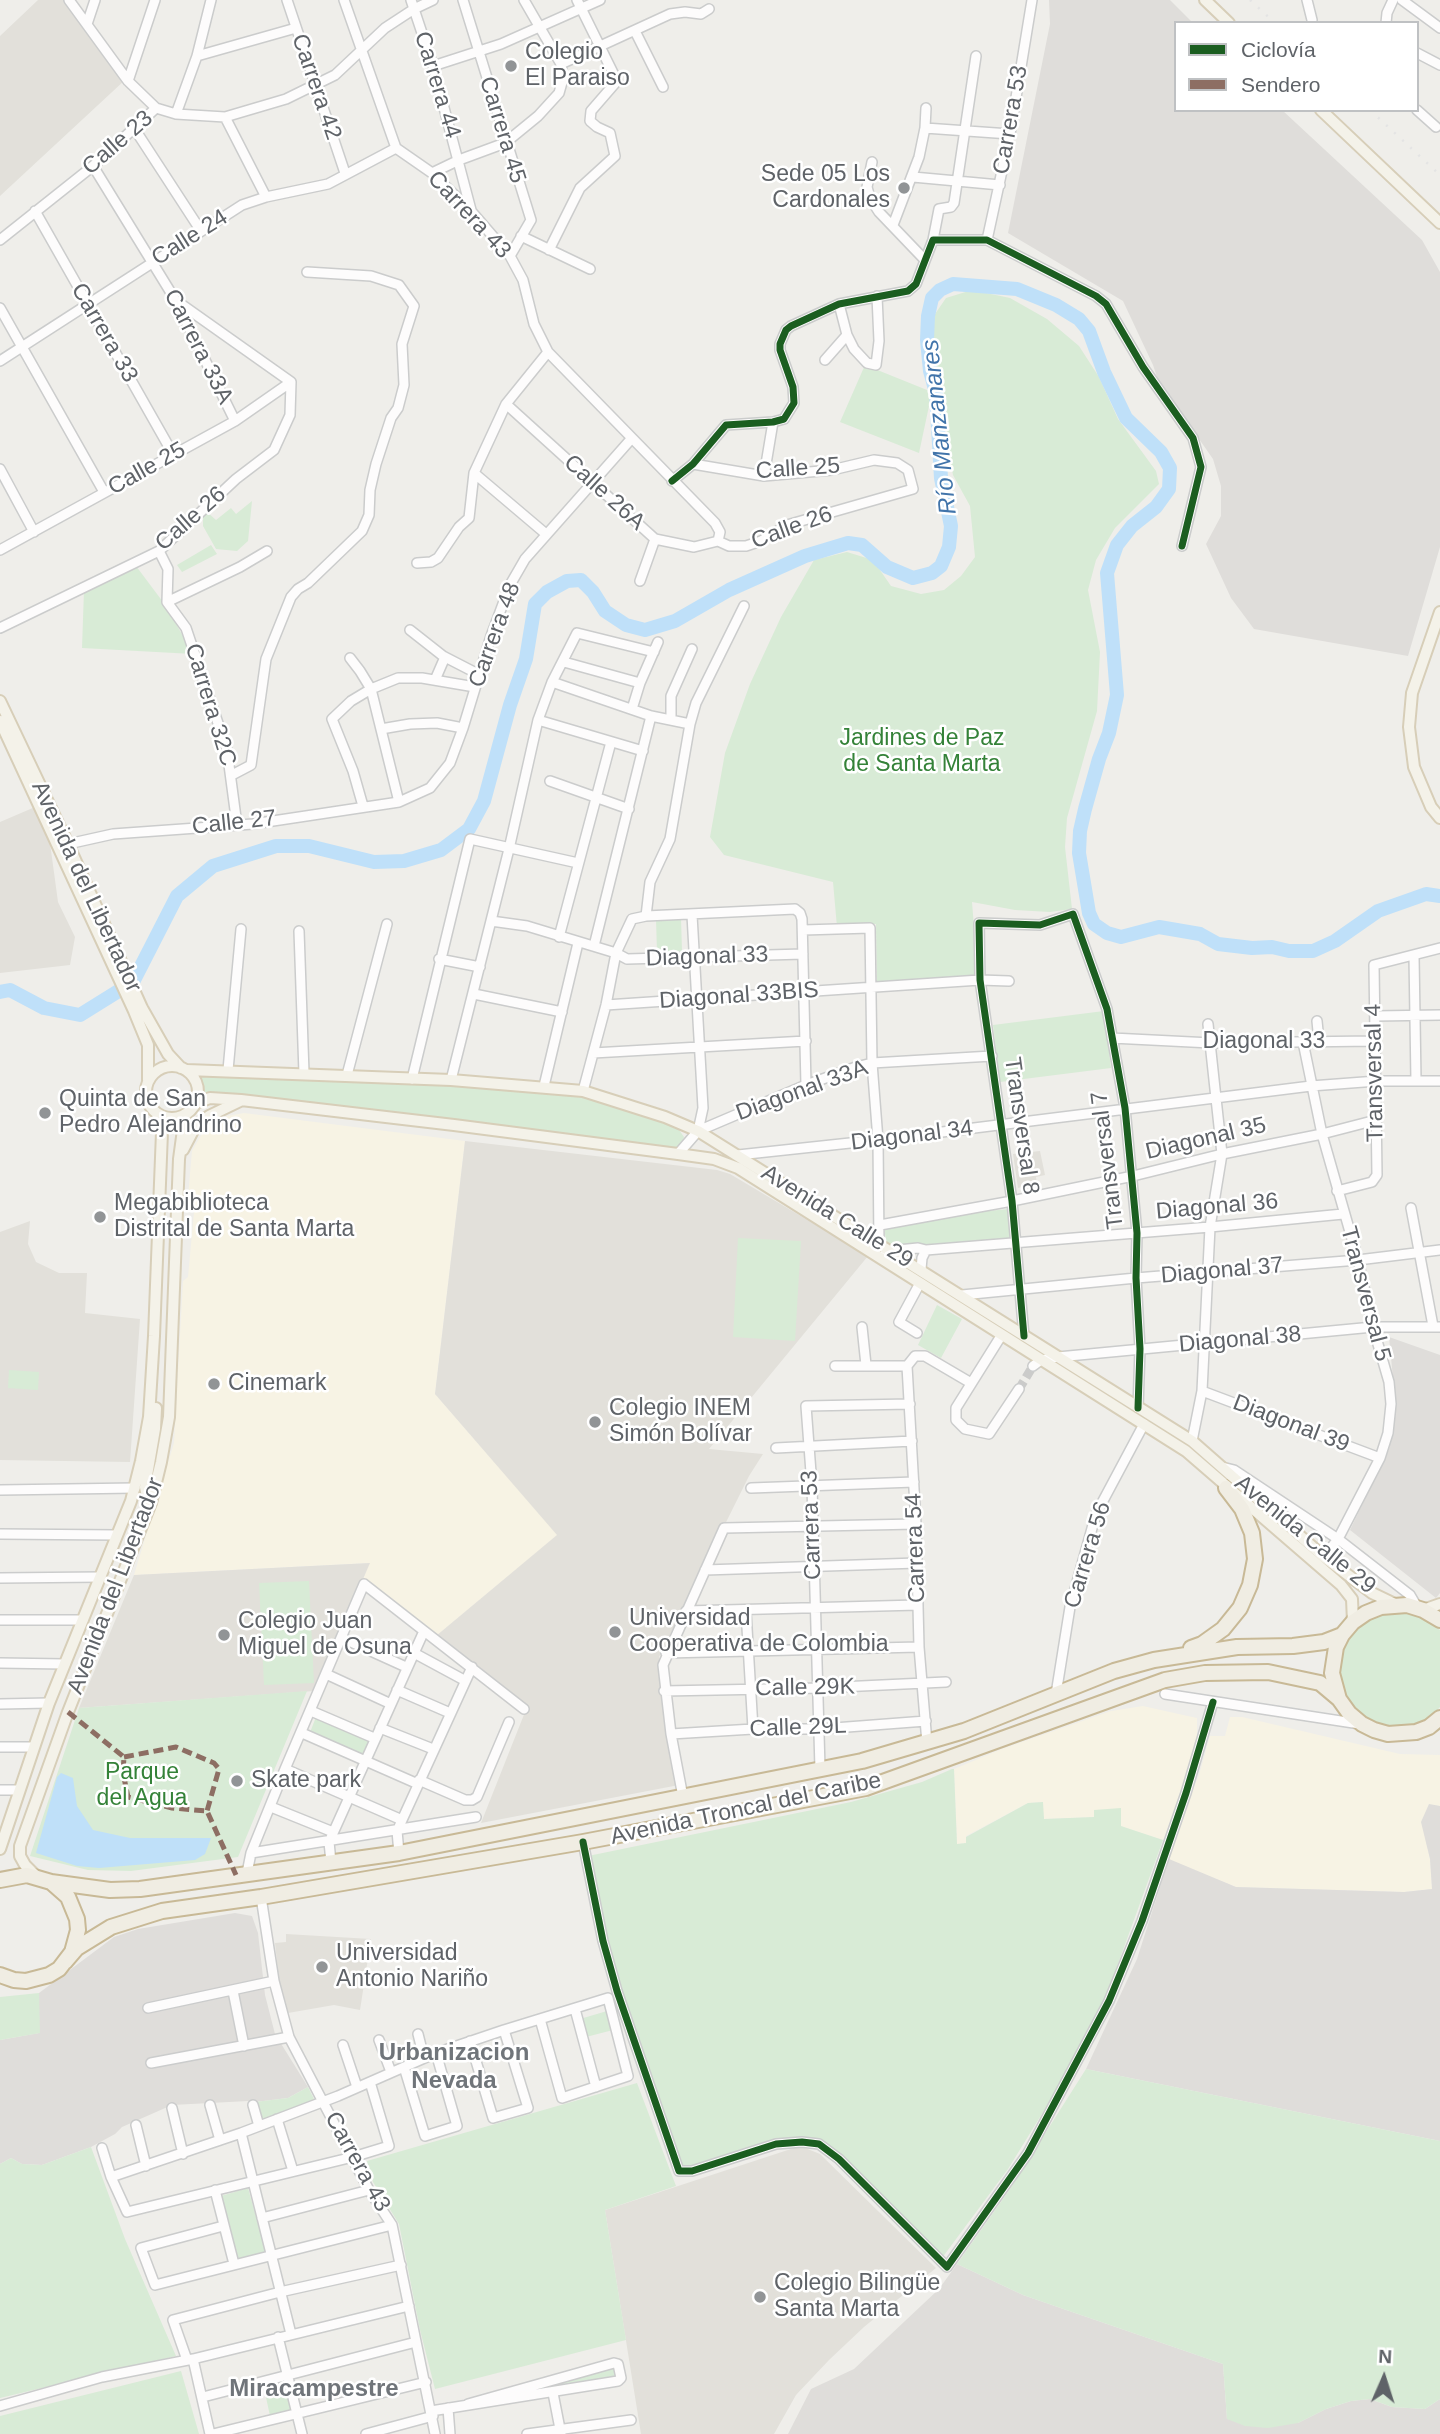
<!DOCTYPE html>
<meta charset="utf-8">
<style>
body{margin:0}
#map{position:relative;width:1440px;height:2434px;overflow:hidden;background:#efeeea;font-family:Arial,sans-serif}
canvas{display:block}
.legend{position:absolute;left:1174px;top:21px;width:245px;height:91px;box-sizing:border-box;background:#fff;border:2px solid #bfc1c3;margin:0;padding:9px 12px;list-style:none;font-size:21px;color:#5f6368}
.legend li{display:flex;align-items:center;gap:14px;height:35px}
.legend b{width:35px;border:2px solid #bfc1c3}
.north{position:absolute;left:1349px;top:2343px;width:70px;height:70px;-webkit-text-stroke:5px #fff;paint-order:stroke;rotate:3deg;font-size:19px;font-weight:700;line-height:28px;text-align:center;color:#5f6368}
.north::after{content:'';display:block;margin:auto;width:24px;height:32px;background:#5f6368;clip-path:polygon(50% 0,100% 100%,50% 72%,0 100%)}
</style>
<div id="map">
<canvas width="1440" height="2434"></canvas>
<ul class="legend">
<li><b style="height:9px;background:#1b5e20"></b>Ciclovía</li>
<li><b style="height:9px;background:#8d6e63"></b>Sendero</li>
</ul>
<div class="north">N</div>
</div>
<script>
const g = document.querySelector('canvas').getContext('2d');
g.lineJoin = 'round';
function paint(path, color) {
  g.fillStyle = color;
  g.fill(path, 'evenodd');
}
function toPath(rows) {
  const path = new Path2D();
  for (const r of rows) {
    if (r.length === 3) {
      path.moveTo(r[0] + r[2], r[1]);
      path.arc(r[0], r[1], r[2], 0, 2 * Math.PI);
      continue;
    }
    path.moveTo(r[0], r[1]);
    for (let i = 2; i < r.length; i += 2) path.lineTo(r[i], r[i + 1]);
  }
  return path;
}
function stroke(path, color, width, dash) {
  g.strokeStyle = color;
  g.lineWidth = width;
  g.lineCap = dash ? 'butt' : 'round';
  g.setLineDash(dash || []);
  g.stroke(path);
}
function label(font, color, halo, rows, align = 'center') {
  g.font = font + ' Arial,sans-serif';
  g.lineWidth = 5;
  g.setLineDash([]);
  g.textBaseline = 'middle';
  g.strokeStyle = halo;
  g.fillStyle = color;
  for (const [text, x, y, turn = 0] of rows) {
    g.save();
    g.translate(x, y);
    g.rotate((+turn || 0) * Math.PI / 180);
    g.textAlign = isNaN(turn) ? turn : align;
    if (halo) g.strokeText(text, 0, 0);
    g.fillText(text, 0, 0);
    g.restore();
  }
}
paint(toPath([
 [244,1113,465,1141,435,1394,558,1535,436,1636,363,1580,369,1563,134,1575,174,1443,183,1281,188,1277,194,1212,187,1208,192,1151,204,1130,213,1123,227,1116],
 [1143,1706,1197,1718,1197,1735,1181,1796,1163,1840,1120,1826,1121,1809,1094,1811,1095,1817,1044,1819,1042,1802,1028,1803,966,1836,966,1843,957,1844,954,1769,1002,1749,1111,1711],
 [1230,1717,1242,1717,1400,1754,1440,1755,1440,1806,1429,1805,1422,1822,1430,1859,1432,1889,1404,1892,1236,1887,1169,1860,1169,1854,1175,1834,1199,1775,1210,1736,1225,1736]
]), '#f7f3e4');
paint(toPath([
 [1049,0,1170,0,1193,23,1176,23,1176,110,1282,110,1422,240,1440,272,1440,547,1408,656,1254,629,1231,598,1206,544,1221,516,1221,486,1213,459,1158,380,1153,365,1123,301,1008,233,1050,24],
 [1389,1337,1440,1355,1440,1593,1436,1598,1350,1530,1389,1449,1396,1409],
 [1429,1804,1440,1806,1440,2141,1086,2069,1137,1959,1169,1859,1236,1887,1404,1892,1432,1889,1430,1859,1421,1822],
 [235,1913,252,1916,258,1933,265,1995,275,2034,308,2087,288,2098,255,2102,248,2101,172,2105,122,2127,115,2134,91,2147,42,2165,22,2164,11,2158,0,2164,0,2040,39,2033,39,1993,114,1937,138,1929],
 [957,2264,1023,2295,1223,2364,1227,2419,1298,2423,1326,2409,1351,2401,1370,2399,1392,2407,1425,2409,1440,2399,1440,2434,788,2434,811,2389,854,2369,939,2289]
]), '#dfddda');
paint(toPath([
 [38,0,67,0,125,80,0,196,0,36],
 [35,807,50,843,58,902,75,937,70,965,0,973,0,822],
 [465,1141,717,1170,730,1174,868,1256,709,1449,763,1454,749,1476,659,1657,679,1785,481,1823,527,1707,436,1636,557,1535,435,1394],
 [1040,1151,1045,1175,1036,1177,1037,1184,1018,1188,1013,1154],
 [30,1221,28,1244,36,1262,59,1273,87,1273,85,1313,140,1319,130,1462,0,1460,0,1232],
 [370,1563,314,1691,79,1708,134,1575],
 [286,1934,371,1939,360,2010,334,2005,288,2013,280,1990,275,1943,286,1942],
 [800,2146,820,2154,936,2268,864,2327,829,2360,796,2395,774,2434,641,2434,605,2210]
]), '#e2e0da');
paint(toPath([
 [972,290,1010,298,1047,319,1079,346,1099,377,1118,419,1156,471,1159,484,1115,528,1096,560,1088,590,1100,652,1097,711,1067,818,1065,847,1072,909,1050,912,1015,910,972,902,978,977,877,984,876,924,837,927,833,882,724,855,710,837,725,753,750,684,781,617,814,560,847,552,873,560,891,586,921,594,944,590,961,576,975,557,970,506,953,475,949,455,944,395,929,337,933,317,946,298],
 [865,365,932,392,919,453,840,422],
 [252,501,248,541,237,551,216,549,203,526,203,517,207,512,216,520,231,508,236,514],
 [211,545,217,554,182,572,177,565],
 [136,566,166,606,193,654,82,648,84,590],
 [681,918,682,951,657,952,656,919],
 [1104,1011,1111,1068,1000,1082,993,1025],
 [197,1071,466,1086,591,1098,630,1108,677,1127,684,1137,682,1143,672,1150,473,1121,333,1108,203,1092],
 [1008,1209,1013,1243,887,1247,884,1227,947,1215],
 [738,1238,801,1241,795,1341,733,1337],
 [937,1305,962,1319,941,1358,918,1345],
 [9,1370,39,1372,38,1390,8,1388],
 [309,1581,314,1683,264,1685,259,1583],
 [1389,1612,1408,1612,1426,1619,1440,1630,1440,1707,1433,1715,1416,1724,1397,1727,1378,1723,1361,1714,1349,1700,1341,1683,1340,1664,1345,1645,1355,1630,1370,1618],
 [307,1691,238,1857,131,1871,88,1870,30,1856,79,1708],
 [316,1717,370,1738,362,1756,309,1735],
 [952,1769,954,1769,957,1844,966,1843,966,1837,1028,1803,1043,1802,1044,1819,1094,1817,1094,1810,1121,1808,1121,1826,1163,1840,1099,2016,1077,2057,1008,2169,942,2258,848,2162,835,2151,806,2140,687,2169,679,2164,630,2020,602,1922,588,1856,851,1802,922,1782],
 [39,1993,40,2033,0,2040,0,1997],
 [607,2011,613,2030,586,2037,580,2019],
 [1086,2069,1440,2141,1440,2399,1425,2409,1392,2407,1370,2399,1351,2401,1326,2409,1298,2423,1268,2428,1245,2426,1227,2419,1223,2364,1023,2295,957,2264,1008,2192],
 [637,2083,676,2186,605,2210,626,2340,435,2389,420,2330,399,2224,373,2182,367,2161],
 [308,2087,315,2101,260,2121,255,2102,288,2098],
 [91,2147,125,2239,176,2356,0,2398,0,2164,11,2158,22,2164,42,2165],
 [248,2188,266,2253,239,2261,221,2196],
 [614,2367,616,2376,504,2397],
 [181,2371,199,2434,0,2434,0,2416],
 [285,2383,292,2412,270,2416,264,2388]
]), '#d8ebd6');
paint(toPath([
 [61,1773,73,1778,77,1806,93,1830,130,1838,211,1838,205,1854,195,1860,99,1868,77,1866,36,1853,57,1777]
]), '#bfe0f9');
stroke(toPath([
 [0,992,10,990,44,1008,80,1015,133,982,177,896,213,866,276,846,309,846,374,862,404,861,441,850,469,829,484,801,510,705,526,659,535,604,547,592,567,581,581,580,593,592,605,611,626,625,645,630,675,621,729,590,805,556,848,543,862,545,887,567,913,578,932,573,941,566,949,547,951,526,941,478,936,393,930,371,927,340,928,316,932,298,940,290,953,284,1017,289,1056,305,1079,319,1089,331,1104,372,1126,418,1161,452,1170,468,1169,489,1156,507,1132,526,1117,545,1107,573,1117,695,1109,733,1099,759,1085,809,1080,831,1079,853,1089,913,1094,924,1107,933,1121,937,1159,927,1200,934,1218,944,1252,948,1272,947,1289,951,1313,951,1335,941,1378,911,1426,894,1440,896]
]), '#bfe0f9', 14);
stroke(toPath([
 [1019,1389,1033,1366]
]), '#cbcbca', 9, [9, 4.5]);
const minor = toPath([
 [69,0,128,81,156,108,176,114,225,117,286,99,335,75,385,28,414,9,433,0],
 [287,0,345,173],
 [344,0,396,148,432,173,471,211,510,256,523,280,534,324,548,352,715,523,720,532,718,541],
 [411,0,433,66,471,210],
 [463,0,531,220,510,256],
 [1307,0,1312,20],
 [1402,0,1440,28],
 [1386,23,1387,13,1393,0],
 [87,24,95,0],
 [635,31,663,87],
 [1417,53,1440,65],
 [197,56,296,28],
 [561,64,670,14,685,12,701,14,709,9],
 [433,66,501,44,600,0],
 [128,81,155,0],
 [1417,110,1436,127],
 [176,114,197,56,211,0],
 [225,117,266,197],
 [134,128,201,231],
 [925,128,1010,134],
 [872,162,867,187,870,198,879,212,924,259],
 [93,166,176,301,235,421],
 [432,173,459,160,505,143,538,116,559,93,563,79,561,64,524,0],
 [913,177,1000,185],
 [35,211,173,454],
 [893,225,919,157,925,128,926,108],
 [521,236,590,269],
 [0,240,93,166,156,108],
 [933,240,939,209,951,207,954,203,976,56],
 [987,240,1010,134,1032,0],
 [549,250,580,188,615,156,610,133,597,127,590,121,591,111,617,81,577,0],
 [178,302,291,382],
 [839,304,847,335,854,349,867,363,876,365,879,341,877,296],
 [0,308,104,492],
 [825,360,847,335],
 [0,361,242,205,266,197,328,184,396,148],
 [506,404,655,539,694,547,718,541],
 [693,464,764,476,832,470,874,460,897,463,908,470,913,489,787,525,761,541,746,546,729,546,718,541],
 [0,469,34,532],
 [474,473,546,534],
 [764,476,773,422],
 [672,481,693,464,726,425,773,422,784,419,794,403,793,387,780,350,780,344,786,330,791,326,839,304,908,291,916,284,933,240,987,240,1096,296,1106,304,1143,367,1193,438,1201,467,1182,546],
 [0,550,235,421,291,382],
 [159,551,168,569,167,602,186,628,227,750,237,825],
 [417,563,431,562,438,558,459,527,469,518,474,473,506,404,548,352],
 [640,581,655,539],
 [167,602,240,567,267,551],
 [0,628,159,551,236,479,274,450,290,415,291,382],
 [410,630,443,656,478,674],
 [350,658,360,671,371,689,399,802],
 [564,662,640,683],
 [435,680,445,657],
 [552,682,651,716,690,724],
 [632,709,640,683,658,642],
 [538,720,643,751],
 [671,720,671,696,692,649],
 [381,729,410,724,437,723,463,728],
 [232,775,251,765,266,659,291,597,298,589,308,583,362,531,369,515,370,490,376,464,391,418,398,408,404,385,402,344,414,306,399,285,371,276,307,272],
 [550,781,629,809],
 [363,806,353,771,332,719,351,701,371,689,398,678,422,678,475,687],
 [68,844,113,834,253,824,399,802,430,788,450,763,463,728,491,636,510,585,525,559,632,438],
 [646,916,650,882,670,839,690,724,696,703,744,606],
 [491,921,527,926,616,953,627,959,803,954],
 [803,930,870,928,872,1063,878,1140,879,1246,876,1249],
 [299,931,304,1073],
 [559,937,611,742],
 [594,946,651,716],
 [1414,956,1416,1081],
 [439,959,480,967],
 [474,994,562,1012],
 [606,1005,980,980,1009,981],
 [1375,1016,1440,1015],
 [1317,1021,1319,1041],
 [1112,1038,1211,1043,1375,1041],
 [1303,1042,1322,1134,1358,1260,1373,1327,1389,1382,1391,1404,1388,1433,1380,1458,1338,1539,1324,1557],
 [593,1053,806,1041],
 [228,1070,241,929],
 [347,1075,387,924],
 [412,1079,470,839,578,863],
 [451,1080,509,849,538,720,552,682,577,633,654,652],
 [544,1086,578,943],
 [583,1091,606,1005,616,953,632,919,646,916,795,909,800,913,802,919,806,1085],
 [698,1131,806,1085,856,1067,872,1063,992,1056],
 [678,1154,698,1131,703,1108,692,915],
 [738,1155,878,1140,1311,1086,1377,1081,1440,1081],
 [1337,1191,1372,1182,1377,1175,1374,965,1440,948],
 [1411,1208,1433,1326],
 [880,1225,1012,1201,1133,1176,1222,1154,1322,1134,1376,1120],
 [881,1258,888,1251,918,1248,926,1250,1210,1227,1343,1214],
 [921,1269,922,1258,926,1250],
 [962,1295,1136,1278,1358,1260,1440,1250],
 [862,1327,866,1365],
 [917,1333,899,1322,920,1283],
 [1001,1336,956,1408,956,1420,965,1429,989,1434,1019,1389],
 [1024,1336,1012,1201,980,980,979,923,1040,925,1073,914,1107,1009,1125,1108,1137,1233,1136,1278,1140,1349,1138,1408],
 [835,1366,907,1366],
 [1033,1366,1041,1360,1058,1357,1373,1327,1440,1327],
 [1202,1391,1380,1458],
 [1192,1441,1202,1391,1210,1227,1222,1154,1208,1024],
 [776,1448,912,1441],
 [1222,1467,1234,1470,1338,1539,1410,1595,1417,1607],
 [751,1488,914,1482],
 [0,1490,135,1488],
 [0,1534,117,1535],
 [705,1570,917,1563],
 [0,1578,101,1577],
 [686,1611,918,1605],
 [746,1611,753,1729],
 [0,1620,83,1620],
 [342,1638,406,1667],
 [414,1653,464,1680],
 [666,1653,919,1647],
 [0,1663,65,1664],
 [326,1674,391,1704],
 [397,1690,450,1713],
 [664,1691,819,1688,946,1682],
 [1056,1694,1070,1607,1096,1514,1144,1424],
 [1165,1694,1360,1724],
 [0,1704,49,1703],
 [311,1711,374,1738],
 [380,1728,433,1749],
 [302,1733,418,1784],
 [671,1734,753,1729,821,1729,926,1721],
 [927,1743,919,1647,916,1524,907,1366,915,1356,925,1356,971,1383],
 [0,1747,33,1747],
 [285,1769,402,1820],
 [820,1769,812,1486,806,1406,910,1404],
 [419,1780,465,1800,472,1800,477,1797,509,1722],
 [0,1790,19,1790],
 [683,1797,671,1734,663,1665,724,1528,916,1524],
 [271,1807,333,1832],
 [583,1842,603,1941,617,1991,679,2171,692,2171,776,2144,802,2142,819,2144,839,2159,947,2267,1028,2153,1109,2001,1142,1921,1186,1793,1213,1702],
 [251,1853,476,1817],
 [399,1853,397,1831,472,1667],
 [331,1862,329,1842,424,1631],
 [247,1873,251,1853,285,1769,364,1584,524,1709],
 [261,1897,274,1981,289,2037,369,2190,392,2225,435,2434],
 [233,1991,244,2046],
 [148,2008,274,1981],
 [575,2009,596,2087],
 [418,2034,424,2058],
 [379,2040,391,2072],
 [470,2041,493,2118,528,2108,504,2030],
 [343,2045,357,2087],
 [151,2063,289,2037],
 [404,2067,425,2136,457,2126,436,2053],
 [210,2105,220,2140],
 [253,2105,259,2126],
 [172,2108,183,2154],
 [277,2119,293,2171],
 [136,2125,146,2166],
 [241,2133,291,2334],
 [102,2148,111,2177,127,2212,353,2157,389,2146,370,2082],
 [111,2177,241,2133,338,2096,436,2053,504,2030,608,1998,628,2076,562,2098,540,2019],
 [215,2190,234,2264],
 [262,2218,369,2190],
 [223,2226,141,2248,155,2285,392,2225],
 [278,2337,302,2434],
 [193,2359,210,2434],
 [187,2360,173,2320,280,2292,401,2265],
 [553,2393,561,2434],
 [203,2397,416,2342],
 [0,2406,102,2377,193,2359,409,2306],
 [448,2408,450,2434],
 [431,2411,618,2381,621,2378,618,2364,614,2363,468,2404],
 [213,2434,426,2382],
 [366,2434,433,2416],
 [527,2434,631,2420]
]);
const major = toPath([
 [1205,0,1229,23],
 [1321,110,1440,223],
 [1440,612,1412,693,1409,727,1414,767,1431,807,1440,818],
 [0,701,68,844,142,1008,168,1054,181,1068],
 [0,721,134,1011,148,1045,148,1080],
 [172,1092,26],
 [187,1070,451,1080,583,1091,665,1117,698,1131,1192,1441,1324,1557,1372,1593,1397,1605],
 [196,1103,210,1098,241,1100,454,1125,678,1154,714,1159,738,1168,1186,1451,1341,1585,1352,1599,1353,1622],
 [183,1150,196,1125,209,1116,240,1101],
 [151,1503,148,1501,145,1487,155,1429,156,1408],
 [1423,1610,1440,1604],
 [0,1849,49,1703,131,1501,141,1461,149,1417,154,1336,162,1132,157,1114],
 [36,1876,25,1865,20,1856,20,1846,68,1712,151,1503,161,1462,169,1417,179,1159,185,1115]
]);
const highway = toPath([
 [1440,1620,1423,1610,1407,1605,1381,1607,1366,1613,1353,1622,1342,1635,1336,1647,1332,1673,1339,1699,1349,1713,1362,1724,1374,1730,1388,1734,1416,1732,1429,1727,1440,1718],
 [1191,1648,1202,1644,1223,1629,1240,1608,1250,1585,1255,1559,1252,1533,1242,1509,1226,1488],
 [0,1880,27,1875,51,1882,68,1897,77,1919,78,1930,72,1952,59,1969,49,1975,26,1981,14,1980,0,1975],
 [51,1882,110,1890,140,1889,399,1853,862,1761,964,1731,1114,1671,1154,1660,1237,1647,1293,1646,1324,1642,1342,1635],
 [65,1962,77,1948,111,1927,162,1911,261,1897,583,1842,866,1788,1165,1680,1205,1673,1268,1672,1320,1683,1339,1699]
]);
stroke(minor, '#cbcccc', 12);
stroke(major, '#d7ceb8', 14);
stroke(highway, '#c8b996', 18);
stroke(minor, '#fdfcfc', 9);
stroke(major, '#f4f2e9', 10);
stroke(highway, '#f0ede3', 14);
stroke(toPath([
 [1250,0,1275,23],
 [1370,110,1440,175]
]), '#e4e4e4', 2.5, [2, 9]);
stroke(toPath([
 [68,1712,124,1757,123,1773,128,1797,172,1808,207,1811,236,1875],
 [124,1757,176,1747,214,1763,219,1769,207,1811]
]), '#8d6e63', 5, [10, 5]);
stroke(toPath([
 [672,481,693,464,726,425,773,422,784,419,794,403,793,387,780,350,780,344,786,330,791,326,839,304,908,291,916,284,933,240,987,240,1096,296,1106,304,1143,367,1193,438,1201,467,1182,546],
 [1024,1336,1012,1201,980,980,979,923,1040,925,1073,914,1107,1009,1125,1108,1137,1233,1136,1278,1140,1349,1138,1408],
 [583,1842,603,1941,617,1991,679,2171,692,2171,776,2144,802,2142,819,2144,839,2159,947,2267,1028,2153,1109,2001,1142,1921,1186,1793,1213,1702]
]), '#1b5e20', 7);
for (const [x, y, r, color] of [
 [511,66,7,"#919496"],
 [904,188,7,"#919496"],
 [45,1113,7,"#919496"],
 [100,1217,7,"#919496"],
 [214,1384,7,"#919496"],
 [595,1422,7,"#919496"],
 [615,1632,7,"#919496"],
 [224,1635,7,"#919496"],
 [237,1781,7,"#919496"],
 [322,1967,7,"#919496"],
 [760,2297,7,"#919496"]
]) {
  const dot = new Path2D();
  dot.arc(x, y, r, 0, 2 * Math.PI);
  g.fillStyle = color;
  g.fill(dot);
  stroke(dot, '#fff', 2.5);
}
label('23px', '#5f6368', '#fff', [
 ["Colegio",525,53],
 ["El Paraiso",525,79],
 ["Sede 05 Los",890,175,"right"],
 ["Cardonales",890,201,"right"],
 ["Quinta de San",59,1100],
 ["Pedro Alejandrino",59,1126],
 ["Megabiblioteca",114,1204],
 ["Distrital de Santa Marta",114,1230],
 ["Cinemark",228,1384],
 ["Colegio INEM",609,1409],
 ["Simón Bolívar",609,1435],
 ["Universidad",629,1619],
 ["Cooperativa de Colombia",629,1645],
 ["Colegio Juan",238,1622],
 ["Miguel de Osuna",238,1648],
 ["Skate park",251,1781],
 ["Universidad",336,1954],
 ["Antonio Nariño",336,1980],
 ["Colegio Bilingüe",774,2284],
 ["Santa Marta",774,2310]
], 'left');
label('23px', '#5f6368', '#fff', [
 ["Carrera 44",437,85,73],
 ["Carrera 42",316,87,71],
 ["Carrera 53",1011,120,-80],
 ["Carrera 45",502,130,73],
 ["Calle 23",118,143,-41],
 ["Carrera 43",469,215,47],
 ["Calle 24",190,238,-32],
 ["Carrera 33",104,333,60],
 ["Carrera 33A",198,347,63],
 ["Calle 25",147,469,-29],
 ["Calle 25",798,469,-4],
 ["Calle 26A",604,493,42],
 ["Calle 26",191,519,-41],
 ["Calle 26",792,528,-20],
 ["Carrera 48",495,635,-70],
 ["Carrera 32C",210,705,73],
 ["Calle 27",234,823,-6],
 ["Avenida del Libertador",86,887,65],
 ["Diagonal 33",707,957,-2],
 ["Diagonal 33BIS",739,996,-4],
 ["Diagonal 33",1264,1042],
 ["Transversal 4",1375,1073,-91],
 ["Diagonal 33A",802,1091,-20],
 ["Transversal 8",1021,1126,82],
 ["Diagonal 34",912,1136,-7],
 ["Diagonal 35",1206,1139,-13],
 ["Transversal 7",1108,1160,-97],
 ["Diagonal 36",1217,1207,-5],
 ["Avenida Calle 29",837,1217,32],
 ["Diagonal 37",1222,1271,-5],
 ["Transversal 5",1365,1294,75],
 ["Diagonal 38",1240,1340,-5],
 ["Diagonal 39",1291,1424,21],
 ["Carrera 53",812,1525,-92],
 ["Avenida Calle 29",1305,1535,39],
 ["Carrera 54",916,1548,-92],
 ["Carrera 56",1088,1555,-73],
 ["Avenida del Libertador",116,1586,-69],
 ["Calle 29K",805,1688,-1],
 ["Calle 29L",798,1728,-2],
 ["Avenida Troncal del Caribe",746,1809,-12],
 ["Carrera 43",357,2162,61]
]);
label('23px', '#348238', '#fff', [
 ["Jardines de Paz",922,739],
 ["de Santa Marta",922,765],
 ["Parque",142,1773],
 ["del Agua",142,1799]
]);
label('italic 24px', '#4174aa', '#fff', [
 ["Río Manzanares",940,427,-96]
]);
label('bold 24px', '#70757a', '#fff', [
 ["Urbanizacion",454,2053],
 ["Nevada",454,2081],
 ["Miracampestre",314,2389]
]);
</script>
